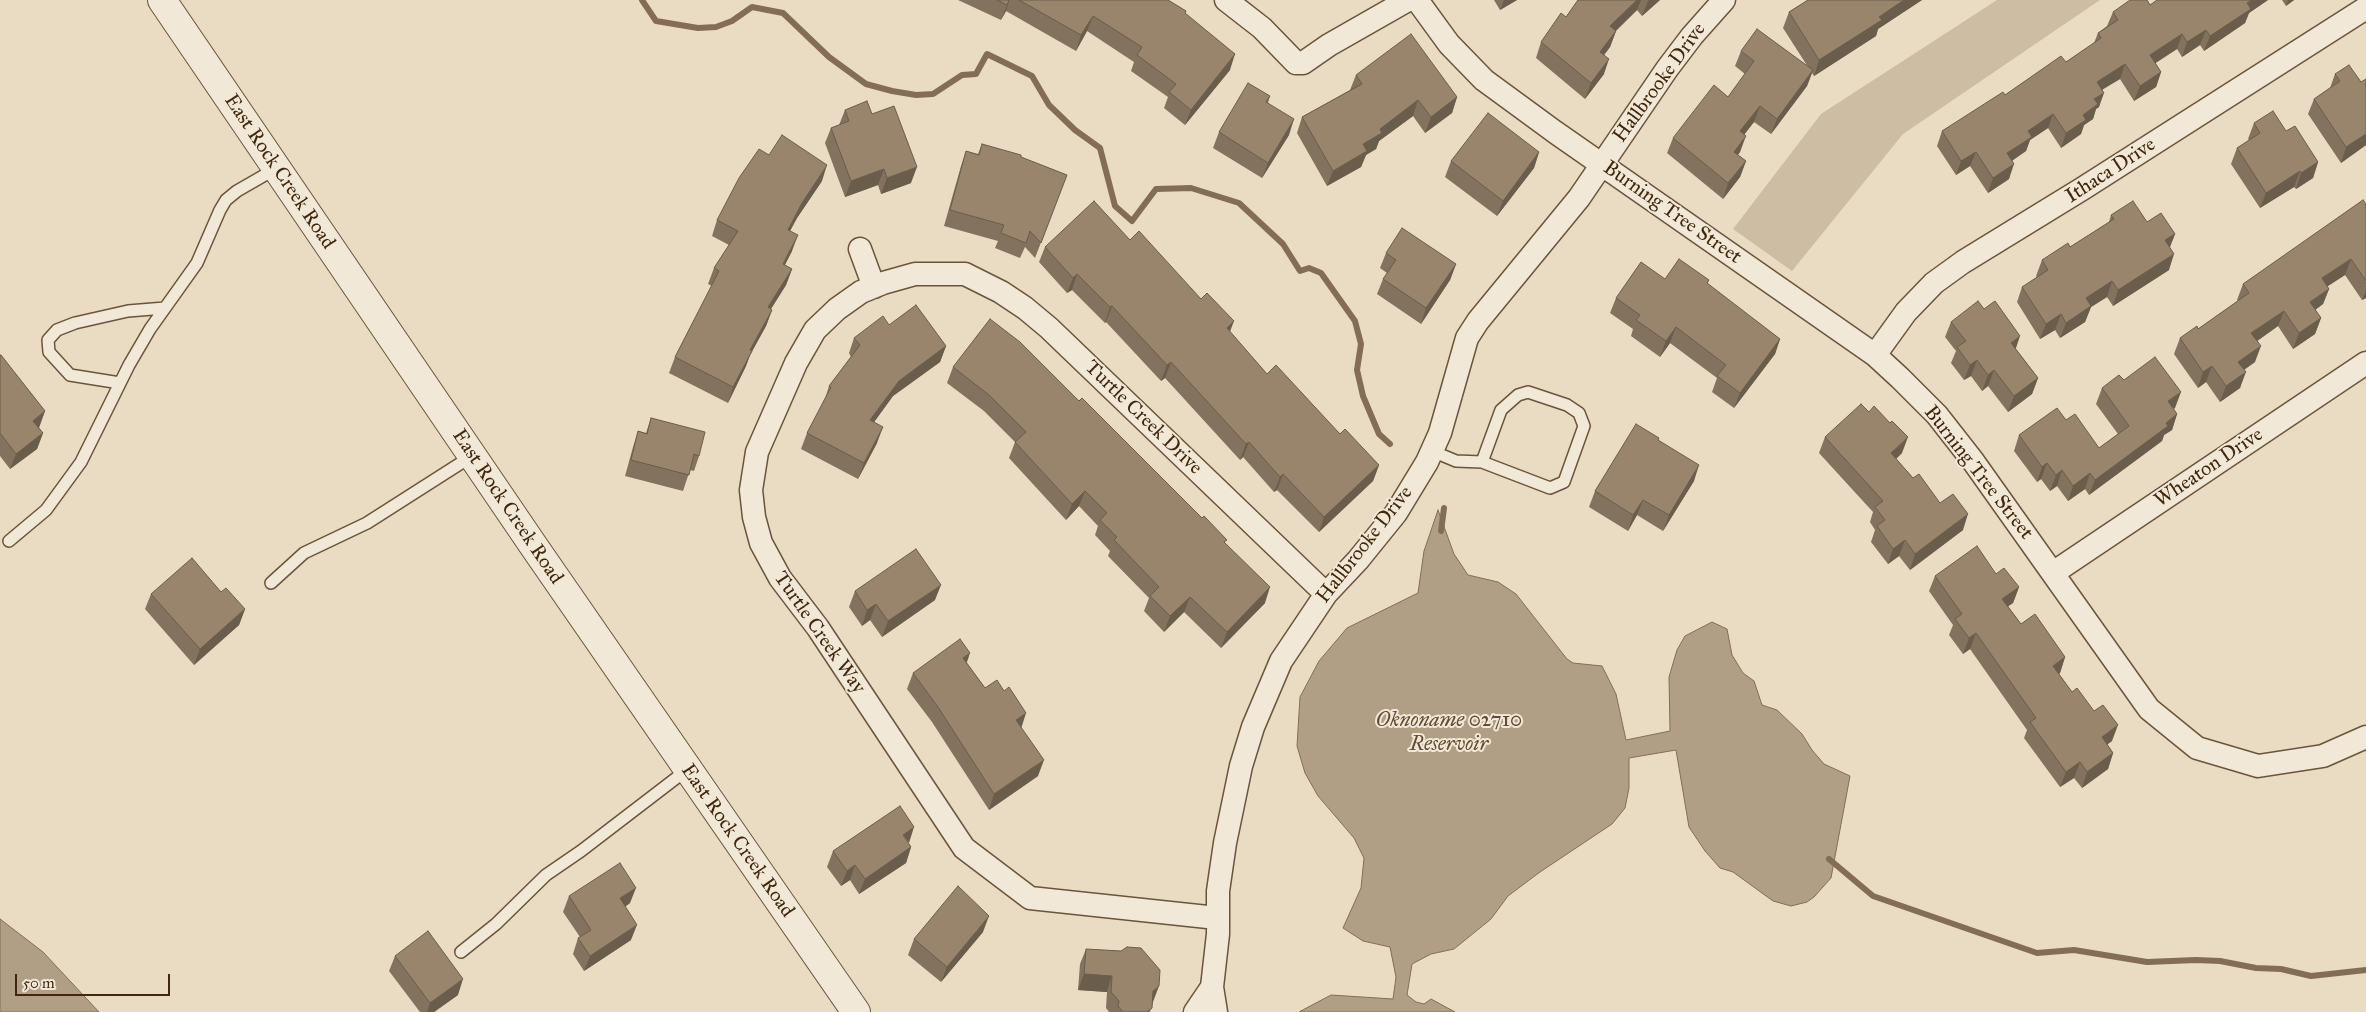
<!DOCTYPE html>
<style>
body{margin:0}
#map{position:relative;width:2366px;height:1012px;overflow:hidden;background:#eadcc2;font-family:"IM FELL Great Primer",serif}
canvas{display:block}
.scale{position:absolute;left:15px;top:974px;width:155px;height:22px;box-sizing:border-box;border:2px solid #40270e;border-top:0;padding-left:6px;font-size:15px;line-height:18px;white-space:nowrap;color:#40270e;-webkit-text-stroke:4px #f1e8d7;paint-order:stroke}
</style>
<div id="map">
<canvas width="2366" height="1012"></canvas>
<div class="scale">50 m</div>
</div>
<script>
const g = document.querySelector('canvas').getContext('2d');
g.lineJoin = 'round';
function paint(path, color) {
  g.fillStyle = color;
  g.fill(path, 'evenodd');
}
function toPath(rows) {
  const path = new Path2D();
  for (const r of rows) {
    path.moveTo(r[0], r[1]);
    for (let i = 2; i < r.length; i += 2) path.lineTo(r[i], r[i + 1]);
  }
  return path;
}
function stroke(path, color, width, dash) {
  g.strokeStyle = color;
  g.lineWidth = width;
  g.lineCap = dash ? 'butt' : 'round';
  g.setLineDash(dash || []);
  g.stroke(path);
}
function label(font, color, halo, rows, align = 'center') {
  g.font = font + ' "IM FELL Great Primer",serif';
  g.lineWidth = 4;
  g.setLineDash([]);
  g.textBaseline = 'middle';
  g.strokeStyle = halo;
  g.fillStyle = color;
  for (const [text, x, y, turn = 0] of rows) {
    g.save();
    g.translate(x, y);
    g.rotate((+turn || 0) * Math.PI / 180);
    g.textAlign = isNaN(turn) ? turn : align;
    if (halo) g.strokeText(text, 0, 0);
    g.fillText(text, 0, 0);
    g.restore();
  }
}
paint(toPath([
 [1997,0,2100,0,1903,134,1792,271,1733,229,1821,114]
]), '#cdbda3');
const water = toPath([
 [1438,510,1454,554,1468,575,1498,582,1516,594,1567,659,1573,663,1602,666,1616,694,1626,740,1670,731,1669,677,1677,650,1685,636,1712,622,1727,629,1732,655,1743,673,1754,681,1762,705,1777,710,1802,734,1812,750,1824,764,1850,776,1831,878,1814,897,1807,902,1791,906,1773,901,1733,872,1720,868,1705,851,1689,827,1676,750,1629,758,1629,788,1625,808,1612,824,1540,872,1508,896,1491,919,1454,949,1431,954,1412,964,1407,995,1416,1002,1424,1004,1431,999,1455,1012,1299,1012,1331,995,1393,999,1396,977,1390,947,1363,941,1343,928,1361,888,1364,858,1354,838,1318,796,1305,773,1297,746,1300,697,1319,661,1347,628,1418,593,1424,551,1438,510],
 [0,919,43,952,99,1012,0,1012,0,919]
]);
paint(water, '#b09e85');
stroke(water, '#836e55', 1);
stroke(toPath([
 [642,0,656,21,698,28,716,27,732,21,752,7,783,13,829,57,866,84,892,91,916,95,933,94,962,75,976,74,987,54,1032,76,1049,105,1075,130,1100,148,1115,206,1132,221,1156,189,1191,188,1239,203,1283,244,1300,271,1309,268,1321,273,1355,321,1361,344,1357,370,1363,396,1379,434,1390,444],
 [1441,531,1444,508],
 [1829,859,1873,896,2037,953,2074,950,2147,962,2196,960,2220,961,2256,968,2281,969,2311,976,2366,970]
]), '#836e55', 6);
const service = toPath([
 [120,383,70,375,49,352,48,340,57,330,75,323,128,311,165,308],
 [1432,451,1456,461,1482,462,1550,488,1564,482,1584,426,1579,413,1567,405,1528,392,1518,395,1501,410,1482,462],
 [9,541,46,510,81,462,129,365,150,329,197,263,220,210,226,200,237,191,277,168],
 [271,583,304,553,367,523,472,456],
 [461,952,496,924,546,875,581,851,688,769]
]);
const minor = toPath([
 [1226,0,1262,28,1296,63,1303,63,1329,45,1408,0],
 [1417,0,1449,44,1484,80,1555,132,1875,355,1900,378,1937,415,1973,461,2149,709,2197,748,2258,766,2323,756,2366,737],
 [860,249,874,287],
 [1875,355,1906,312,1934,283,1963,262,2082,189,2366,8],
 [2053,573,2366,363],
 [1217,918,1030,898,964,848,818,628,780,578,761,543,754,517,751,490,757,452,796,363,815,330,837,309,861,292,883,283,915,274,965,274,1001,292,1025,308,1049,328,1326,594],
 [1195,1012,1212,987],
 [1216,1012,1212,987,1218,934,1218,891,1225,843,1241,766,1253,727,1281,661,1326,594,1358,560,1396,513,1427,462,1440,433,1467,338,1478,321,1579,198,1667,69,1692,36,1724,0]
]);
const tertiary = toPath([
 [162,0,535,548,856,1012]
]);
stroke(service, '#6a543b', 14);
stroke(minor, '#6a543b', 25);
stroke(tertiary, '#6a543b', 30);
stroke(service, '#f1e8d7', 11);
stroke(minor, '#f1e8d7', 22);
stroke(tertiary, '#f1e8d7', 28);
paint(toPath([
 [958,0,1168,0,1186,11,1185,13,1230,70,1185,125,1164,108,1168,97,1131,71,1134,62,1087,31,1076,51,1006,11,1001,20],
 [1494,0,1517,0,1500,10],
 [1578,0,1660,0,1642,16,1637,10,1616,31,1610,47,1604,55,1604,74,1585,99,1536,58,1541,42,1566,17],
 [1808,0,1922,0,1878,29,1876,36,1814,76,1812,73,1807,86,1771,134,1754,122,1744,135,1740,152,1738,155,1746,161,1740,177,1723,199,1667,153,1673,138,1728,97,1745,74,1735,66,1741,51,1808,67,1783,28,1789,12],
 [2157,0,2268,0,2249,13,2245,23,2204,51,2200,45,2182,57,2177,49,2155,63,2161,72,2156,87,2134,101,2120,79,2102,89,2099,107,2096,109,2093,119,2084,125,2081,134,2061,148,2048,128,2030,140,2026,151,2012,161,2009,179,1988,193,1970,166,1956,175,1937,146,1942,131,2005,95,2066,62,2094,43,2098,33,2107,26,2113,12,2150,5],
 [2282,0,2294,0,2286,6],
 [2335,74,2361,82,2366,145,2341,163,2308,114,2314,99,2330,88],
 [1356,75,1457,97,1452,113,1425,133,1413,116,1379,141,1376,149,1366,155,1361,167,1327,186,1297,133,1302,117,1350,90],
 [1270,96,1268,103,1289,135,1262,178,1213,148,1219,132],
 [845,110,872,114,911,183,881,194,878,185,845,197,825,143,831,128,839,125],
 [2254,123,2286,131,2318,162,2313,178,2296,189,2294,187,2260,208,2231,164,2237,148,2249,140,2248,139],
 [982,144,1021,157,1067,175,1035,258,1025,247,1020,258,995,248,998,241,944,226,961,166,966,151,978,154],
 [1539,152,1534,168,1497,216,1445,177,1451,161],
 [822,181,797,218,790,231,792,251,785,265,792,269,786,285,771,309,772,310,766,326,750,355,746,366,728,403,669,373,675,357,712,286,708,284,714,268,729,245,712,236,717,220],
 [2366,204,2366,298,2362,300,2345,275,2327,286,2329,289,2323,304,2315,310,2321,318,2315,334,2293,349,2278,326,2257,341,2255,362,2244,370,2240,388,2220,402,2206,382,2198,388,2174,354,2180,338,2198,329,2238,301,2237,300,2243,284],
 [2111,215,2147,222,2175,234,2170,247,2169,270,2113,306,2107,297,2091,307,2085,322,2060,338,2055,330,2040,339,2017,302,2022,287,2037,277,2036,276,2042,260,2070,247,2109,222],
 [1130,240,1230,332,1267,374,1379,465,1373,481,1319,532,1277,490,1274,492,1243,457,1240,460,1165,378,1161,381,1106,322,1105,323,1072,290,1067,293,1039,262,1045,247],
 [1386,253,1456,264,1450,280,1421,324,1377,294,1383,279,1387,273,1380,268],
 [1665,279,1709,280,1707,284,1780,339,1775,354,1734,408,1712,392,1717,378,1670,343,1660,357,1631,336,1633,329,1610,313,1616,298],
 [1951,322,2016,349,2038,378,2032,394,2008,412,1988,386,1982,391,1971,376,1964,380,1951,363,1956,351,1945,337],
 [889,325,946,346,940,362,893,396,874,422,877,443,858,479,801,449,807,433,824,402,829,386,851,357,849,353,854,338],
 [0,355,45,411,39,428,43,433,37,449,10,469,0,456],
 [953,367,1225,544,1265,603,1221,648,1184,612,1164,632,1144,611,1149,598,1108,556,1110,551,1095,535,1098,526,1079,506,1066,520,1009,458,1015,442,984,411,947,383],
 [2102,388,2175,408,2173,409,2177,414,2172,430,2164,435,2162,441,2089,495,2085,489,2068,501,2057,486,2050,491,2041,479,2037,482,2014,451,2019,435,2066,420,2099,448,2118,434,2096,404],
 [651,418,699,456,694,471,690,470,683,491,625,476,633,447,638,431,646,433],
 [1825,437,1902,453,1896,459,1913,478,1940,503,1963,530,1910,570,1899,556,1888,564,1871,542,1875,530,1870,522,1873,512,1819,453],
 [1658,440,1694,481,1663,531,1637,515,1628,531,1589,507,1595,491],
 [1996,574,2019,587,2013,603,2008,606,2021,624,2065,657,2060,673,2059,674,2072,692,2112,741,2107,744,2113,753,2108,769,2082,788,2074,778,2060,787,2024,738,2027,730,1970,649,1963,654,1949,635,1953,625,1929,591,1935,576],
 [855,591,935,600,882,637,870,620,862,626,849,607],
 [221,592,245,609,239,625,194,665,145,609,151,594],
 [967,663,985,688,1004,691,1021,727,1038,776,989,810,932,722,907,689,913,673],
 [908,843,911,847,906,863,859,894,850,880,841,886,827,867,833,851],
 [569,896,630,903,625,907,631,940,584,971,573,954,578,938,580,937,563,912],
 [983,932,941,982,908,955,914,939],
 [1086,949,1153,1002,1150,1012,1109,1012,1106,1008,1107,992,1078,990,1080,964],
 [395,956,458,995,434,1012,420,1012,389,971]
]), '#83725d');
paint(toPath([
 [1009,0,1006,11,1001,20],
 [1504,0,1517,0,1500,10],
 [1637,0,1641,0,1637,10,1604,42,1610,26],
 [1649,0,1660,0,1642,16,1648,1],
 [1904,0,1922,0,1878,29,1876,36,1814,76,1819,60,1879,17],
 [2252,0,2268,0,2249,13,2245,23,2204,51,2210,36],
 [2288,0,2294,0,2286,6],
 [1093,16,1087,31,1076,51,1081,35],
 [2206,30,2200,45,2182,57,2187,42],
 [1616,31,1610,47,1595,67,1600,52],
 [2182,34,2177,49,2145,70,2150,55],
 [1235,54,1230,70,1185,125,1191,110],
 [1609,59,1604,74,1585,99,1591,83],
 [2125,64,2120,79,2092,96,2097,82],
 [1813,70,1807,86,1771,134,1777,119],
 [2161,72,2156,87,2134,101,2140,86],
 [2104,93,2099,107,2096,109,2093,119,2084,125,2081,134,2061,148,2066,133,2083,115,2094,99],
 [1457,97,1452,113,1425,133,1431,117],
 [1418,100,1413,116,1379,141,1376,149,1366,155,1361,167,1327,186,1333,171,1380,129],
 [1760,106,1754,122,1734,147,1740,131],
 [2053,114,2048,128,2030,140,2026,151,2002,167,2007,153,2028,131],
 [1294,119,1289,135,1262,178,1268,163],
 [2366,134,2366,145,2341,163,2346,147],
 [1746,136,1740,152,1728,167,1734,152],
 [1539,152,1534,168,1497,216,1503,201],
 [1976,152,1970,166,1956,175,1961,161],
 [1746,161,1740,177,1723,199,1728,183],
 [2318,162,2313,178,2296,189,2301,173],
 [2014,164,2009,179,1988,193,1993,178],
 [827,165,822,181,797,218,782,246,788,230,802,203],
 [917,167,911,183,881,194,887,178],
 [884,169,878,185,845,197,851,181],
 [2300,171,2294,187,2260,208,2266,193],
 [2175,234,2169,249,2165,240],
 [798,235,792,251,777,279,783,264],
 [2174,254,2169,270,2113,306,2118,290],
 [2351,259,2345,275,2316,294,2322,278],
 [1456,264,1450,280,1421,324,1426,308],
 [792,269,786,285,762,323,768,307],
 [1077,274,1072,290,1067,293,1073,278],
 [2112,281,2107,297,2091,307,2085,322,2060,338,2066,323,2086,298],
 [2329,289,2323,304,2304,318,2310,302],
 [2366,291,2366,298,2362,300],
 [1112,306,1106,322,1105,323,1110,307],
 [772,310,766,326,750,355,746,366,728,403,733,387,750,350],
 [2284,311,2278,326,2246,349,2251,333],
 [2061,314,2055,330,2040,339,2046,324],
 [2321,318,2315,334,2293,349,2299,333],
 [1234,321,1228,337,1227,328],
 [1676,327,1670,343,1660,357,1666,341],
 [2020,336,2015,351,2011,343],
 [1780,339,1775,354,1734,408,1740,393],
 [946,346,940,362,893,396,864,436,870,420,899,381],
 [2261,346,2255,362,2233,377,2238,362],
 [1977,360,1971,376,1964,380,1970,365],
 [1171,362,1165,378,1161,381,1167,365],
 [2212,366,2206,382,2198,388,2203,372],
 [1994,370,1988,386,1982,391,1988,375],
 [2246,372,2240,388,2220,402,2226,386],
 [2038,378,2032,394,2008,412,2014,396],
 [2181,392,2175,408,2162,417,2168,401],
 [45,411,39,427,28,436,33,421],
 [2177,414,2172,430,2164,435,2162,441,2089,495,2095,480],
 [883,427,877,443,858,479,864,463],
 [43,433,37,449,10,469,16,454],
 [1908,437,1902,453,1885,469,1891,453],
 [1249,442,1243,457,1240,460,1246,444],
 [2047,463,2041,479,2037,482,2042,467],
 [1379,465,1373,481,1319,532,1324,517],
 [1699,465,1694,481,1663,531,1669,515],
 [2062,470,2057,486,2050,491,2056,475],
 [2090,473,2085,489,2068,501,2073,486],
 [1283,474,1277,490,1274,492,1280,477],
 [1085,491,1079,506,1066,520,1072,504],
 [1643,500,1637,515,1628,531,1633,515],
 [1968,514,1963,530,1910,570,1915,554],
 [1905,540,1899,556,1888,564,1893,549],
 [941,585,935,600,882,637,888,621],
 [1270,587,1265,603,1221,648,1227,632],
 [2019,587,2013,603,1997,614,2002,599],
 [1190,597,1184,612,1164,632,1170,616],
 [876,604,870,620,862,626,867,610],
 [245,609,239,625,194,665,200,649],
 [1976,633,1970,649,1963,654,1969,638],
 [970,653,965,668,963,658],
 [2065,657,2060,673,2047,682,2053,666],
 [1026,713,1021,729,1016,720],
 [2118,725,2112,741,2096,753,2102,737],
 [2113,753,2108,769,2082,788,2087,772],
 [1044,760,1038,776,989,810,994,794],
 [2080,762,2074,778,2060,787,2066,772],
 [914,827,909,843,903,835],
 [911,847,906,863,859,894,865,879],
 [855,865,850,880,841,886,847,871],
 [636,888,630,903,614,914,620,898],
 [989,916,983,932,941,982,947,967],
 [637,925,631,940,584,971,590,956],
 [1084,974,1112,976,1107,992,1078,990],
 [463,979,458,995,434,1012,427,1012,430,1003],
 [1159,986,1153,1002,1148,1006,1153,991]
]), '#6a5d4c');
const building = toPath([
 [997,0,1009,0,1007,5,997,0],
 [1019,0,1168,0,1186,11,1185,13,1235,54,1191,110,1169,92,1176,84,1137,55,1142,47,1093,16,1081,35,1019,0],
 [1578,0,1637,0,1610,26,1616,31,1600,52,1609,59,1591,83,1541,42,1561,13,1566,17,1578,0],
 [1808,0,1904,0,1879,17,1882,20,1819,60,1789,12,1808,0],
 [2130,0,2147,0,2150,5,2157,0,2252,0,2247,3,2251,9,2210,36,2206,30,2187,42,2182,34,2150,55,2161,72,2140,86,2125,64,2097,82,2104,93,2094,99,2098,104,2083,115,2086,120,2066,133,2053,114,2028,131,2032,137,2007,153,2014,164,1993,178,1976,152,1961,161,1942,131,2003,92,2005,95,2061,56,2066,62,2101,38,2098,33,2118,20,2113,12,2130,0],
 [1757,29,1813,70,1777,119,1760,106,1740,131,1746,136,1734,152,1746,161,1728,183,1673,138,1714,85,1728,97,1754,61,1741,51,1757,29],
 [1411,34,1457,97,1431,117,1418,100,1380,129,1382,133,1363,144,1367,151,1333,171,1302,117,1362,84,1356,75,1411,34],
 [2349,65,2361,82,2366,79,2366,134,2346,147,2314,99,2340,81,2335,74,2349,65],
 [1248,83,1270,96,1266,102,1294,119,1268,163,1219,132,1248,83],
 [867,101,872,114,894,106,917,167,887,178,884,169,851,181,831,128,849,121,845,110,867,101],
 [2273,111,2286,131,2295,126,2318,162,2301,173,2300,171,2266,193,2237,148,2260,133,2254,123,2273,111],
 [1488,113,1539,152,1503,201,1451,161,1488,113],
 [782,135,827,165,802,203,788,230,798,235,783,264,792,269,768,307,772,310,750,350,752,351,733,387,675,357,719,271,714,268,738,231,717,220,739,178,759,149,769,155,782,135],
 [982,144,1021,155,1021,157,1067,175,1041,243,1030,231,1026,243,1001,233,1004,225,950,210,966,151,979,155,982,144],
 [2363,200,2366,204,2366,281,2351,259,2322,278,2329,289,2310,302,2321,318,2299,333,2284,311,2251,333,2261,346,2238,362,2246,372,2226,386,2212,366,2203,372,2180,338,2197,326,2198,329,2249,293,2243,284,2363,200],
 [1094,201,1130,240,1139,231,1201,299,1207,293,1234,321,1227,328,1267,374,1276,365,1340,434,1345,429,1379,465,1324,517,1283,474,1280,477,1249,442,1246,444,1171,362,1167,365,1112,306,1110,307,1077,274,1073,278,1045,247,1094,201],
 [2133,201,2147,222,2161,213,2175,234,2165,240,2174,254,2118,290,2112,281,2086,298,2091,306,2066,323,2061,314,2046,324,2022,287,2048,270,2042,260,2068,243,2070,247,2114,219,2111,215,2133,201],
 [1402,228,1456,264,1426,308,1383,279,1396,260,1386,253,1402,228],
 [1679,259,1709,280,1707,283,1780,339,1740,393,1717,376,1726,365,1676,327,1666,341,1636,320,1640,315,1616,298,1641,262,1665,279,1679,259],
 [1978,301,1984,309,1995,301,2020,336,2011,343,2038,378,2014,396,1994,370,1988,375,1977,360,1970,365,1957,347,1966,341,1951,322,1978,301],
 [916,305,946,346,899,381,870,420,883,427,864,463,807,433,831,387,829,386,860,345,854,338,883,316,889,325,916,305],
 [990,319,1020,342,1079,401,1082,398,1202,518,1204,516,1227,540,1224,542,1270,587,1227,632,1190,597,1170,616,1150,596,1159,587,1114,540,1117,537,1100,520,1107,513,1085,491,1072,504,1015,442,1026,432,989,395,953,367,990,319],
 [0,355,1,355,45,411,33,421,43,433,16,454,0,433,0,355],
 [2155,357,2181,392,2168,401,2177,414,2166,423,2168,426,2095,480,2090,473,2073,486,2062,470,2056,475,2047,463,2042,467,2019,435,2057,408,2066,420,2075,414,2099,448,2129,426,2102,388,2119,375,2124,380,2155,357],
 [1861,404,1869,412,1874,406,1890,423,1892,421,1908,437,1891,453,1913,478,1919,474,1940,503,1953,494,1968,514,1915,554,1905,540,1893,549,1877,526,1885,520,1875,507,1883,501,1825,437,1861,404],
 [651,418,705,432,699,456,694,454,689,475,631,460,638,431,647,434,651,418],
 [1636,424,1659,438,1658,440,1699,465,1669,515,1643,500,1633,515,1595,491,1636,424],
 [1977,546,1996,574,2004,568,2019,587,2002,599,2021,624,2035,614,2065,657,2053,666,2072,692,2077,688,2094,711,2103,705,2118,725,2102,737,2113,753,2087,772,2080,762,2066,772,2030,722,2036,718,1976,633,1969,638,1955,619,1962,614,1935,576,1977,546],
 [916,549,941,585,888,621,876,604,867,610,855,591,916,549],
 [192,558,221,592,226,588,245,609,200,649,151,594,192,558],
 [960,639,970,653,963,658,985,688,997,680,1004,691,1009,687,1026,713,1016,720,1044,760,994,794,938,707,913,673,960,639],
 [900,806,914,827,903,835,911,847,865,879,855,865,847,871,833,851,900,806],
 [620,863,636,888,620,898,637,925,590,956,578,938,591,930,569,896,620,863],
 [958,886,989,916,947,967,914,939,958,886],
 [428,931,463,979,430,1003,395,956,428,931],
 [1127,947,1141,948,1160,970,1159,986,1153,991,1152,1008,1147,1012,1123,1012,1118,1006,1119,1001,1111,992,1112,976,1084,974,1086,949,1121,951,1127,947]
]);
paint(building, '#98856c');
stroke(building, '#6a5d4c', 1);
label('20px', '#40270e', '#f1e8d7', [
 ["Hallbrooke Drive",1660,83,-54],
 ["Ithaca Drive",2111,171,-33],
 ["East Rock Creek Road",279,172,56],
 ["Burning Tree Street",1672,213,35],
 ["Turtle Creek Drive",1143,418,44],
 ["Wheaton Drive",2209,468,-34],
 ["Burning Tree Street",1978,473,52],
 ["East Rock Creek Road",507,507,56],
 ["Hallbrooke Drive",1365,545,-52],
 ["Turtle Creek Way",819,633,55],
 ["East Rock Creek Road",737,841,55]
]);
label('italic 21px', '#624b32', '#f1e8d7', [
 ["Oknoname 02710",1449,721],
 ["Reservoir",1449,745]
]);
</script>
